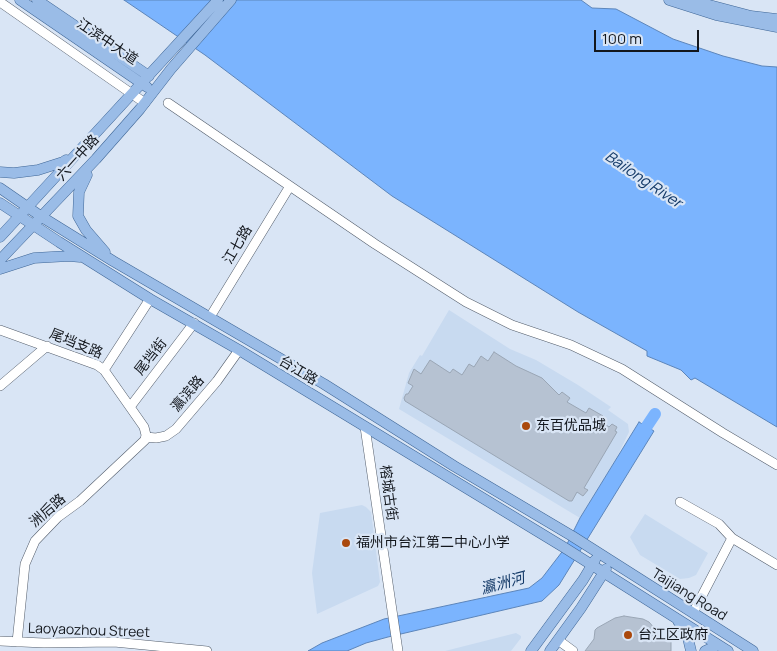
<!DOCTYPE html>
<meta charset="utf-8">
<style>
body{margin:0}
#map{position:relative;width:777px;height:651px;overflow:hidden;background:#d9e5f5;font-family:Manrope,sans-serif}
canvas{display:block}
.scale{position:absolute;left:594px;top:30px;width:105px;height:22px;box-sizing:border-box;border:2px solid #13171d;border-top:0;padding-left:6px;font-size:15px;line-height:18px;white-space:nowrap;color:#13171d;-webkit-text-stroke:4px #d9e5f5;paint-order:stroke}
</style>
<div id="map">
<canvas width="777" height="651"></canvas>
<div class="scale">100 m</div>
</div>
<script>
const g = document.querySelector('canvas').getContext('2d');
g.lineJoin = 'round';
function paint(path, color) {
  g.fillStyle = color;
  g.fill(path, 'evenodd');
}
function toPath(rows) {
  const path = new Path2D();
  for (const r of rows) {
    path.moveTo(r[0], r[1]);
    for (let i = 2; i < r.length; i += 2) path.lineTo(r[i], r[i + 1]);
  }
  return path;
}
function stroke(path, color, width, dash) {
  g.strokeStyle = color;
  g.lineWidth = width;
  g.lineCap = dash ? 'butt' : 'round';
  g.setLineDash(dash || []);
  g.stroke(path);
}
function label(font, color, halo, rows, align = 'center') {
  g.font = font + ' Manrope,"Noto Sans SC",sans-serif';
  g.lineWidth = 4.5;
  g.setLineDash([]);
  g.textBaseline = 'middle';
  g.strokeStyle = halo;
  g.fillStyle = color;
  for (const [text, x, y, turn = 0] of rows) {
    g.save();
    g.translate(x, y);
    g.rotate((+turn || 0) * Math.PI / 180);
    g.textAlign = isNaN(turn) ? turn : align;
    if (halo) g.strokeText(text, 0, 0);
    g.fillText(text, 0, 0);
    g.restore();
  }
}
paint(toPath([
 [449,310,510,349,536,360,578,385,611,407,608,410,628,424,629,432,616,459,580,518,399,409,409,373,420,355,422,356],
 [362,505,366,507,371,512,380,582,378,586,317,614,312,573,320,513],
 [645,514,708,553,696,575,689,578,680,579,640,555,630,537],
 [516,633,521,636,521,638,511,651,445,651]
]), '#c8daf0');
const water = toPath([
 [124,0,581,0,592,8,616,9,673,39,723,56,762,66,777,67,777,427,695,378,691,380,681,370,647,356,647,351,578,312,392,196,205,55,124,0],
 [639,422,654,431,559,585,542,601,388,637,366,643,347,651,308,651,322,643,384,619,529,588,542,578,565,548,580,518,639,422]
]);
paint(water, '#7bb4fe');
stroke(water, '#5c85ba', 1);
stroke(toPath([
 [637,441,655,414]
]), '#7bb4fe', 12);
const building = toPath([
 [494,352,516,366,542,378,559,395,562,392,570,398,567,402,586,413,589,408,603,416,600,421,609,427,612,424,617,427,615,431,617,432,584,488,588,490,583,496,577,492,572,501,569,501,405,401,404,398,406,394,408,394,413,386,408,383,414,369,421,374,430,360,450,373,453,369,462,375,469,364,474,367,481,356,488,361,494,352],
 [624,616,643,619,649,622,663,638,671,640,671,651,585,651,594,639,595,630,597,628,615,618,624,616]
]);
paint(building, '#b6c2d2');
stroke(building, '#9aa6b5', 1);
const minor = toPath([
 [0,2,145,103],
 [168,103,375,244,466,302,512,325,571,345,622,369,723,433,777,465],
 [210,317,290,186],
 [0,330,97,365,104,370,130,407,144,427,146,435,145,440,80,501,58,517,35,541,25,564,17,642],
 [104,370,150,299],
 [0,386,47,346],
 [130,407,194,323],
 [365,427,398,651],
 [146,437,156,438,166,436,176,429,217,381,239,350],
 [680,502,719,524,732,538,777,565],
 [693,613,732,538],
 [558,640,573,651],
 [0,641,44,643,114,642,207,651]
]);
const major = toPath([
 [20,0,147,87],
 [37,0,149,76],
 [669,0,716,15,777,27],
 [690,0,751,16,777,19],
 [0,172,14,173,38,170,63,162,66,160],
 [87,175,79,192,78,216,86,230,105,252],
 [0,188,42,217,113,261,324,384,454,466,572,536,753,651],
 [0,203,59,242,150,299,239,350,565,548,728,651],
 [0,237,218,0],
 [0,260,96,159,140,109,171,69,231,0],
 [0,269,34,258,69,256,80,257],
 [678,621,687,634,691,651],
 [531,651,583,580,595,560],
 [550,651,581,608,606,569],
 [705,651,718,645]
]);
stroke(minor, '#535d6b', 10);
stroke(major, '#3f6696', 11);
stroke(minor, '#fff', 9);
stroke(major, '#9abce7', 10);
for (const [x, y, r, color] of [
 [526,426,5,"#aa480c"],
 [346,543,5,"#aa480c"],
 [628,635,5,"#aa480c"]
]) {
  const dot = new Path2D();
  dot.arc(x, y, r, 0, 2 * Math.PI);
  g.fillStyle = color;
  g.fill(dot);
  stroke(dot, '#d9e5f5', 2);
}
label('14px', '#13171d', '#d9e5f5', [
 ["江滨中大道",107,42,34],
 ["六一中路",78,158,-48],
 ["江七路",238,245,-59],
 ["尾垱支路",76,344,22],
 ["尾垱街",151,357,-52],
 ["台江路",298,371,31],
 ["瀛滨路",188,394,-50],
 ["榕城古街",388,493,82],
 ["洲后路",48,511,-41],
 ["Taijiang Road",689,595,32],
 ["Laoyaozhou Street",89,631,2]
]);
label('14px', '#13171d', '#d9e5f5', [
 ["东百优品城",536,426],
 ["福州市台江第二中心小学",356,543],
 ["台江区政府",638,635]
], 'left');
label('italic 15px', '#133967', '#d9e5f5', [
 ["Bailong River",643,180,34],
 ["瀛洲河",503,584,-15]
]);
</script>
